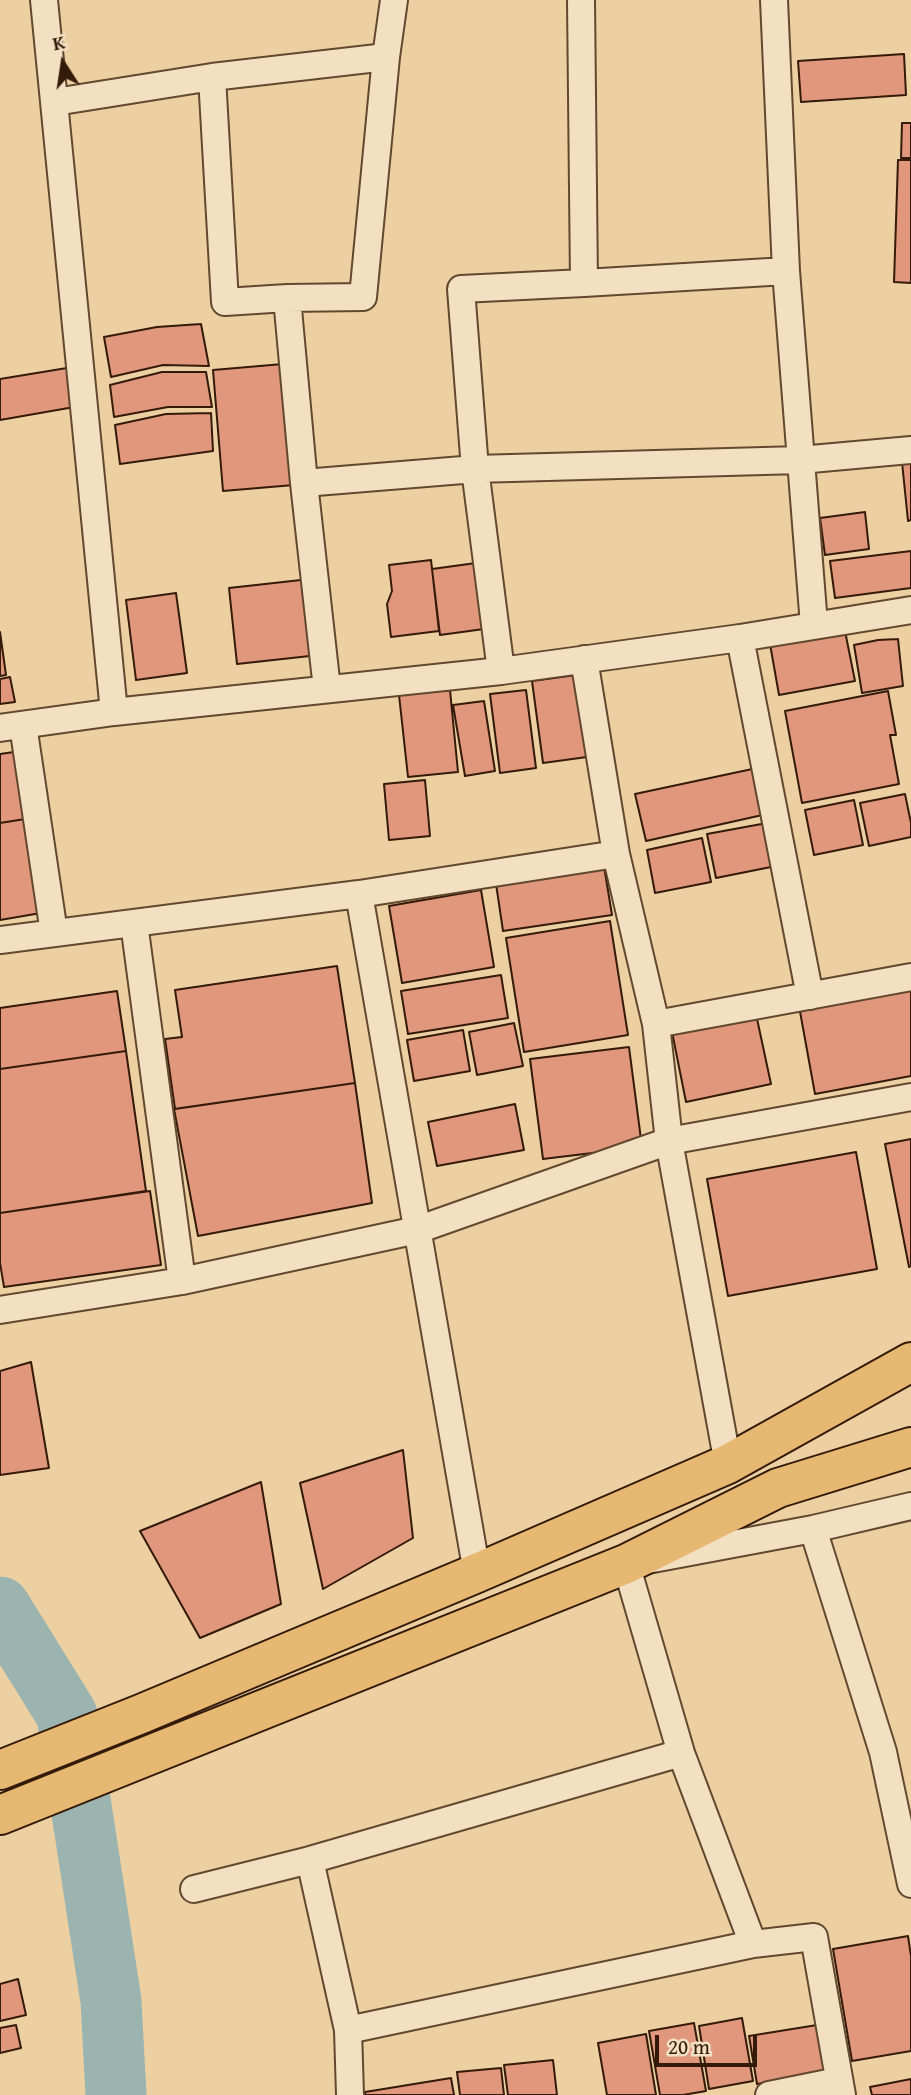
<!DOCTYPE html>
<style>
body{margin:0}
#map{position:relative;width:911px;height:2095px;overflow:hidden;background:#ecd0a2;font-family:"Gentium Book Plus",serif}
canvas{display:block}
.north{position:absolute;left:28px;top:28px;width:70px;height:70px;-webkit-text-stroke:5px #f3e0c3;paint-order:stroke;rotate:348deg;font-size:19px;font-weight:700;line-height:28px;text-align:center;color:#341a09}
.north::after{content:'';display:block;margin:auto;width:24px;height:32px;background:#341a09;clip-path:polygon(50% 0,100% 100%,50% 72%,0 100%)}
.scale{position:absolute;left:655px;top:2035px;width:102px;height:32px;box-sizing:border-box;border:4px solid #341a09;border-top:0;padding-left:9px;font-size:21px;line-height:24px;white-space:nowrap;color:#341a09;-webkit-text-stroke:5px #f3e0c3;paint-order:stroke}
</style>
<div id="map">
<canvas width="911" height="2095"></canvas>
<div class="north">K</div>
<div class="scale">20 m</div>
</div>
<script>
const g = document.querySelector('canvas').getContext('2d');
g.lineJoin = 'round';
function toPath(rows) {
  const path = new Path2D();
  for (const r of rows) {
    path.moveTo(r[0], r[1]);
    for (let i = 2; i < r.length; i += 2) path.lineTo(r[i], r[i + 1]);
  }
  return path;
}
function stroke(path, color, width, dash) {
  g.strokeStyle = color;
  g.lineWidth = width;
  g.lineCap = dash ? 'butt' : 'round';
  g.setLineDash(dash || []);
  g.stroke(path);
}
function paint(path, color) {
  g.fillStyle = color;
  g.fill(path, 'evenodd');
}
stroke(toPath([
 [0,1607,67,1715,111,2001,116,2095]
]), '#9cb4af', 61);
const building = toPath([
 [904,54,906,95,801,102,798,61,904,54],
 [902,123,911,123,911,158,901,158,902,123],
 [898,160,911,160,911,283,894,282,898,160],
 [201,324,209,366,163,365,111,377,104,337,157,327,201,324],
 [283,364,294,485,223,491,213,370,283,364],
 [73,367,80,406,0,420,0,379,73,367],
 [162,372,206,372,212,407,168,407,114,417,110,385,162,372],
 [211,413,213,451,120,464,115,425,166,414,211,413],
 [902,462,911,462,911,520,908,521,902,462],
 [865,512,869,549,825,555,820,518,865,512],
 [911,551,911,588,835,598,830,561,911,551],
 [431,560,439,631,391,637,387,604,392,591,389,565,431,560],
 [476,563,484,629,440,635,432,569,476,563],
 [310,579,319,655,237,664,229,588,310,579],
 [176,593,187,673,136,680,126,600,176,593],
 [845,631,855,681,779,695,770,644,845,631],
 [0,632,6,675,0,676,0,632],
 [898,639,903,686,862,693,854,645,878,640,898,639],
 [576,675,587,757,543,763,532,681,576,675],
 [10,677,15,702,0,704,0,679,10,677],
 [450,690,458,772,408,777,399,695,450,690],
 [526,690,536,768,500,773,490,694,526,690],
 [888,691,896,735,890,735,899,784,802,803,785,711,888,691],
 [484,701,495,771,465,776,453,705,484,701],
 [14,752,25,819,0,823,0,754,14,752],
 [757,768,767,814,646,841,635,794,757,768],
 [425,780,430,836,389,840,384,784,425,780],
 [905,794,911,823,911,837,869,846,860,803,905,794],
 [854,800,863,845,814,855,805,810,854,800],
 [25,819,41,913,0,920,0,823,25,819],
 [767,823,776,866,716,878,707,834,767,823],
 [702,838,711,882,655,893,647,850,702,838],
 [603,860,612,915,503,931,495,877,603,860],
 [481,890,494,967,402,983,389,906,481,890],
 [610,921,628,1035,524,1052,506,938,610,921],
 [337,966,355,1083,175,1109,165,1039,182,1037,175,990,337,966],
 [501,975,508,1018,408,1034,401,991,501,975],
 [911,985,911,1076,815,1094,799,1006,911,985],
 [117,991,126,1051,0,1069,0,1008,117,991],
 [756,1014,771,1084,686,1102,672,1032,756,1014],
 [514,1023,523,1066,477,1075,469,1032,514,1023],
 [463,1030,470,1071,414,1081,407,1040,463,1030],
 [629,1047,642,1147,543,1159,530,1059,629,1047],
 [126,1051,146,1191,0,1213,0,1069,126,1051],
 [355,1083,372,1203,198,1236,174,1109,355,1083],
 [515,1104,524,1150,437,1166,428,1122,515,1104],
 [911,1139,911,1266,909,1267,885,1144,911,1139],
 [856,1152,877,1269,728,1296,707,1179,856,1152],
 [150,1191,161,1265,4,1287,0,1263,0,1213,150,1191],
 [31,1362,49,1468,0,1475,0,1371,31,1362],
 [403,1450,413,1538,323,1589,300,1483,403,1450],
 [261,1482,281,1604,200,1638,140,1531,261,1482],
 [908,1936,911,1956,911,2051,852,2061,833,1949,908,1936],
 [18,1979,26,2015,0,2021,0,1984,18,1979],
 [742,2018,753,2081,709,2089,699,2026,742,2018],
 [694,2023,706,2091,683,2095,660,2095,649,2031,694,2023],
 [16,2025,21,2048,0,2053,0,2028,16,2025],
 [817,2025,825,2073,757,2084,749,2036,817,2025],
 [646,2034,656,2095,607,2095,598,2043,646,2034],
 [553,2060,557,2095,508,2095,504,2065,553,2060],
 [501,2068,504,2095,460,2095,457,2072,501,2068],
 [451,2078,454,2095,365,2095,365,2092,451,2078],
 [911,2079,911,2095,872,2095,870,2087,911,2079]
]);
paint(building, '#e0977c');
stroke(building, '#341a09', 2);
const street = toPath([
 [44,0,114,712],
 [774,0,786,271,814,625],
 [212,77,225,302,287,298],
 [55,102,212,77,386,57],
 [584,283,786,271],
 [304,483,475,469,800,460,911,450],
 [740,638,810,996],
 [584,659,616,854,656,1024,669,1141,728,1464],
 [501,671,475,469,461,289,584,283,581,0],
 [327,689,304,483,287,298,363,297,386,57,394,0],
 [23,725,54,933],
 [0,728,114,712,501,671,740,638,911,610],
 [359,894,477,1573],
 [134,923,182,1281],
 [0,940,359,894,616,854],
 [656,1024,911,977],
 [0,1310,182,1281,417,1230,669,1141,911,1097],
 [813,1529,883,1752,911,1884],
 [310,1860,348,2030,350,2095],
 [194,1889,310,1860,681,1753],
 [348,2030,753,1944],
 [769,2095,838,2081],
 [842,2095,814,1937,753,1944,681,1753,626,1564,813,1529,911,1506]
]);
const primary = toPath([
 [0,1770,141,1714,477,1573,728,1464,911,1362],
 [0,1815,626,1564,778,1488,911,1447]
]);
stroke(street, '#62482f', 30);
stroke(primary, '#341a09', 42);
stroke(street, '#f3e0c3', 26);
stroke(primary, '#e6b871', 38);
</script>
